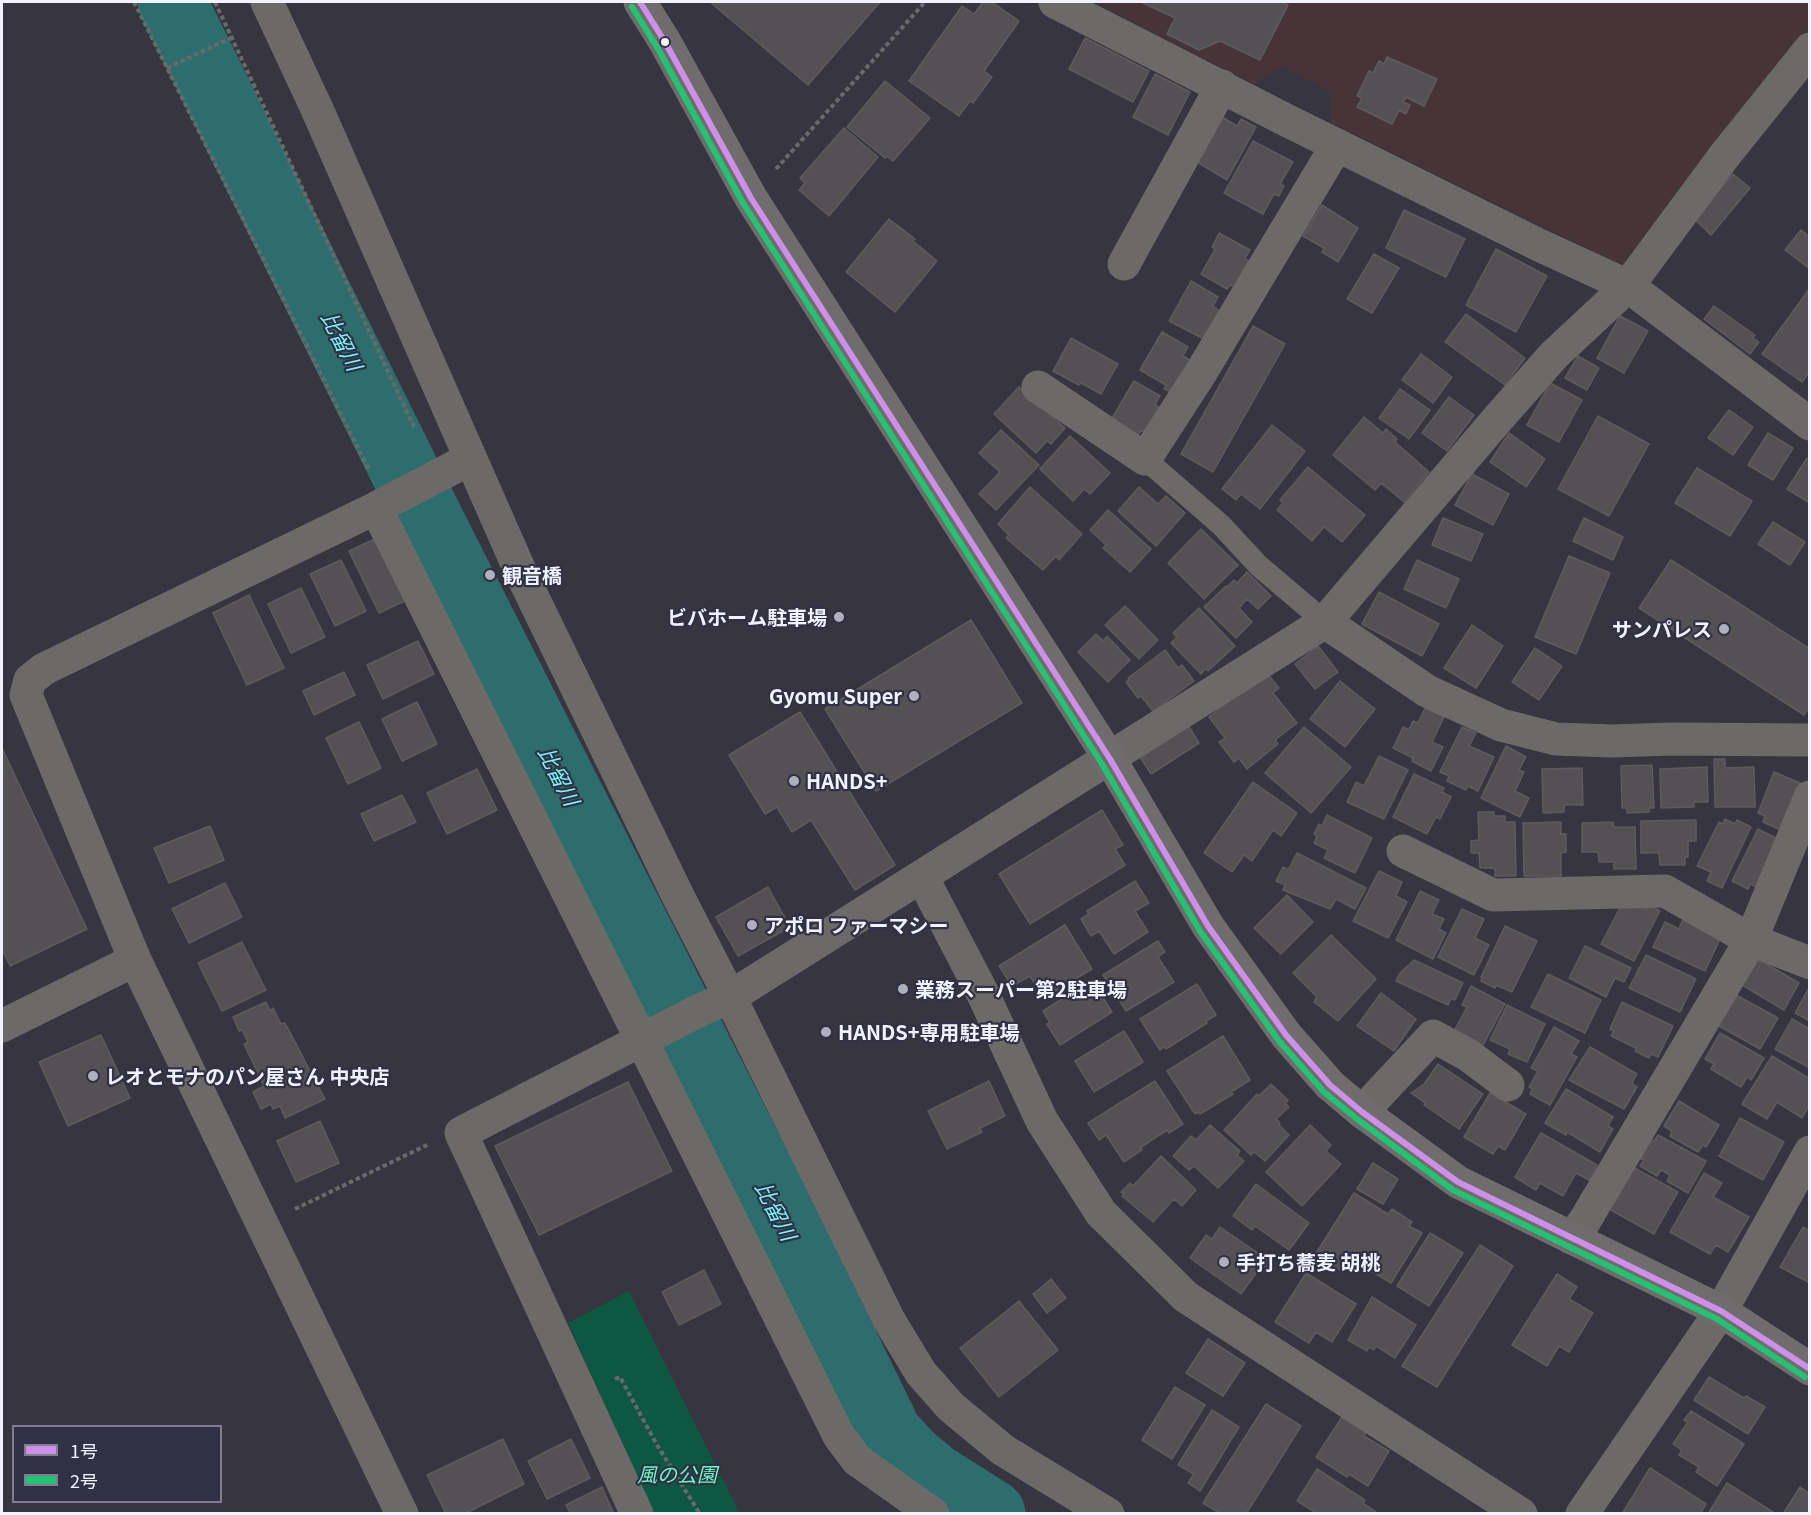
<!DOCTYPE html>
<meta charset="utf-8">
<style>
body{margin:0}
#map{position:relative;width:1811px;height:1515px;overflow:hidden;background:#363540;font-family:Georgia,"Noto Sans JP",serif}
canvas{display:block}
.frame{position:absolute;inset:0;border:3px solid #f2f1ff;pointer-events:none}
.legend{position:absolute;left:12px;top:1425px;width:210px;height:78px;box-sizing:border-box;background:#323045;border:2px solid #7f7d8f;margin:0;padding:8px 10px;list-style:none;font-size:18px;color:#f2f1ff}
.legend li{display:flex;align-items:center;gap:12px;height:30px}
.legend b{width:30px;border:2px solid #7f7d8f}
</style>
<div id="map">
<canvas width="1811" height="1515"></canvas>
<div class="frame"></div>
<ul class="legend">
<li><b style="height:8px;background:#ce8fe9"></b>1号</li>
<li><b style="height:8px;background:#26c172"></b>2号</li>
</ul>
</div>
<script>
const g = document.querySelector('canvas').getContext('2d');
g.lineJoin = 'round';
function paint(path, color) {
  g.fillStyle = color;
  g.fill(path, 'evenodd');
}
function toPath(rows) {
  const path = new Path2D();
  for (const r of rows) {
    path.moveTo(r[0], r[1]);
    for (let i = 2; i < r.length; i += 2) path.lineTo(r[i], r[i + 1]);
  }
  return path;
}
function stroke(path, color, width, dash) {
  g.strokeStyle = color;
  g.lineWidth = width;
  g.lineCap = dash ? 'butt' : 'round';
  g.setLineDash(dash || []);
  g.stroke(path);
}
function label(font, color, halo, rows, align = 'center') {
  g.font = font + ' Georgia,"Noto Sans JP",serif';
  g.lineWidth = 4.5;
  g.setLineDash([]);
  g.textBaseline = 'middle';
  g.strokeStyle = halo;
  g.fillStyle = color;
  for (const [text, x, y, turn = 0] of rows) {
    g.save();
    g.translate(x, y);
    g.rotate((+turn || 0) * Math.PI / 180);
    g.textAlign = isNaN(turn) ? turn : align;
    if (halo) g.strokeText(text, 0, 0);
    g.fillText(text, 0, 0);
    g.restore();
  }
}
paint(toPath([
 [1094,2,1809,2,1810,27,1631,270,1331,123,1329,91,1283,67,1254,84]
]), '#463439');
paint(toPath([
 [629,1291,738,1510,741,1513,654,1513,568,1323]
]), '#0e5843');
stroke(toPath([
 [172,2,430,522,775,1202,888,1434,910,1458,934,1478,991,1514]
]), '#2e6d6e', 69);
const building = toPath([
 [710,2,880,2,808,85,710,2],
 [983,2,992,2,1019,21,984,71,992,77,973,103,970,101,959,116,909,81,962,6,974,14,983,2],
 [1141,2,1281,2,1288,5,1260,60,1220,41,1199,50,1167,34,1175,18,1141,2],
 [1085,38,1149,71,1133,102,1069,69,1085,38],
 [1387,57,1437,79,1424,106,1406,97,1403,102,1410,105,1406,114,1399,110,1392,124,1357,107,1362,98,1357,96,1369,71,1373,73,1379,61,1384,64,1387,57],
 [1155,74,1190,92,1168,135,1133,117,1155,74],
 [885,81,930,118,893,161,887,156,885,158,847,127,885,81],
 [1222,117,1237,126,1241,119,1256,127,1227,180,1197,162,1222,117],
 [844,128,878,157,829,216,799,190,805,183,800,178,844,128],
 [1253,141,1293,162,1280,184,1284,186,1279,196,1274,194,1263,214,1224,193,1253,141],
 [1733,174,1750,188,1711,235,1694,219,1733,174],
 [1322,205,1358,228,1338,262,1322,252,1324,248,1303,236,1322,205],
 [1404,210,1465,239,1446,277,1386,248,1404,210],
 [889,219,915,239,913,241,937,261,895,312,846,272,889,219],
 [1801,230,1810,237,1810,269,1785,250,1801,230],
 [1219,233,1250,250,1245,259,1252,263,1237,288,1230,285,1227,289,1201,274,1215,249,1212,247,1219,233],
 [1496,249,1547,276,1516,332,1466,305,1496,249],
 [1374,254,1399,268,1372,313,1347,299,1374,254],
 [1191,281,1218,297,1213,306,1220,311,1204,339,1169,321,1191,281],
 [1810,288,1810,371,1802,382,1762,354,1810,288],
 [1714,306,1755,335,1753,338,1759,342,1750,354,1704,319,1714,306],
 [1466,314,1525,358,1505,385,1445,342,1466,314],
 [1620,316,1648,331,1624,373,1597,358,1620,316],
 [1253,326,1285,344,1213,472,1181,454,1253,326],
 [1162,332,1188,347,1183,356,1190,360,1172,392,1164,389,1166,385,1140,370,1162,332],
 [1071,338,1118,364,1101,394,1081,383,1079,385,1053,371,1071,338],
 [1421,354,1452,377,1433,403,1402,380,1421,354],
 [1578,356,1599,368,1587,390,1565,378,1578,356],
 [1134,381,1160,396,1155,405,1162,409,1147,434,1141,430,1138,435,1111,420,1134,381],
 [1550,383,1582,400,1559,442,1527,425,1550,383],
 [1019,387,1065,428,1051,444,1047,441,1036,453,994,414,1019,387],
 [1400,389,1430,410,1409,439,1379,418,1400,389],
 [1449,397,1474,415,1447,451,1422,433,1449,397],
 [1729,410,1753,427,1733,455,1708,438,1729,410],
 [1598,416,1649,444,1609,516,1558,489,1598,416],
 [1364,417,1383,433,1386,429,1397,439,1395,442,1429,472,1404,502,1381,483,1375,490,1333,455,1364,417],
 [1272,425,1305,451,1260,509,1241,494,1236,500,1222,489,1272,425],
 [1001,430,1039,465,996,510,979,494,1000,472,979,453,1001,430],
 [1509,433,1545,459,1526,487,1490,462,1509,433],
 [1768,433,1793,448,1773,480,1748,465,1768,433],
 [1070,436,1110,473,1090,494,1084,489,1073,501,1040,469,1070,436],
 [1807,458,1810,460,1810,503,1787,489,1807,458],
 [1308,467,1365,515,1342,542,1324,527,1312,541,1277,510,1283,503,1280,500,1308,467],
 [1697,468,1752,501,1730,536,1675,503,1697,468],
 [1472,474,1509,494,1493,525,1455,505,1472,474],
 [1030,487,1082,534,1059,560,1056,556,1043,570,1006,538,1009,535,998,524,1030,487],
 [1139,487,1158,504,1166,496,1185,513,1156,546,1118,511,1139,487],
 [1108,510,1151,549,1130,572,1103,548,1106,545,1090,530,1108,510],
 [1443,518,1483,534,1471,561,1432,545,1443,518],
 [1584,518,1623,537,1613,560,1573,541,1584,518],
 [1773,522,1805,542,1790,565,1758,544,1773,522],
 [1201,529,1238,565,1204,599,1168,563,1201,529],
 [379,537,409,599,379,613,349,551,379,537],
 [1569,556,1610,573,1576,654,1535,637,1569,556],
 [341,560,366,611,335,626,310,574,341,560],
 [1417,560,1459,579,1446,608,1404,589,1417,560],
 [1671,560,1810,649,1810,706,1804,715,1639,608,1671,560],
 [1247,572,1271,596,1258,609,1247,599,1239,608,1252,622,1236,638,1204,607,1226,586,1227,587,1234,580,1237,583,1247,572],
 [301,588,325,637,291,653,268,604,301,588],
 [1379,592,1439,624,1422,656,1362,624,1379,592],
 [249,595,284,668,247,685,213,613,249,595],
 [1125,606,1158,640,1139,659,1105,625,1125,606],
 [1199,608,1235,646,1208,671,1205,669,1201,674,1171,643,1177,637,1173,633,1199,608],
 [971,620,1022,703,876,791,825,709,971,620],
 [1472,625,1503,646,1476,688,1444,668,1472,625],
 [1096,634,1103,641,1107,636,1130,660,1108,682,1078,652,1096,634],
 [418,641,434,674,383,699,367,665,418,641],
 [1318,646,1338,672,1315,689,1295,664,1318,646],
 [1535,648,1562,666,1539,700,1512,682,1535,648],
 [1165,650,1178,668,1182,665,1194,681,1153,711,1141,696,1138,698,1126,682,1129,680,1128,678,1165,650],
 [344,672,355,695,314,715,303,691,344,672],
 [1266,672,1279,688,1273,693,1297,723,1275,740,1278,744,1247,769,1239,758,1234,762,1219,742,1225,738,1209,717,1266,672],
 [1340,681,1375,709,1345,747,1310,719,1340,681],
 [417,702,437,744,402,761,382,719,417,702],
 [1425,708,1444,717,1432,742,1443,747,1431,771,1412,761,1413,758,1393,748,1403,727,1409,730,1413,721,1418,723,1425,708],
 [800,712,895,865,855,890,811,820,792,832,777,807,765,814,729,755,800,712],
 [359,722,381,768,348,784,326,738,359,722],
 [1188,725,1199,743,1151,774,1140,757,1188,725],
 [1304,727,1351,767,1311,813,1265,773,1304,727],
 [1462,727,1476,733,1469,746,1494,757,1478,791,1468,786,1466,790,1447,781,1449,776,1440,772,1462,727],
 [1506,746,1526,757,1519,770,1524,772,1515,791,1529,798,1520,817,1481,798,1506,746],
 [2,748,87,929,10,966,2,949,2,748],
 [1379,756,1408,770,1384,819,1347,802,1356,782,1364,786,1379,756],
 [1714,759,1725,759,1725,768,1754,767,1755,807,1715,807,1714,759],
 [1652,765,1654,808,1649,808,1649,812,1627,813,1627,808,1622,808,1621,766,1652,765],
 [1707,767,1708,802,1694,802,1694,807,1661,808,1660,769,1707,767],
 [1582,768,1583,805,1564,805,1564,812,1543,813,1542,769,1582,768],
 [477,769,497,810,447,834,427,793,477,769],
 [1774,772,1807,786,1783,831,1763,822,1765,816,1758,813,1774,772],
 [1414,774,1444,788,1442,792,1451,797,1440,819,1436,817,1427,834,1393,817,1414,774],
 [1253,782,1297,813,1281,836,1273,830,1252,861,1244,855,1232,872,1204,853,1253,782],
 [402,795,416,822,374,841,361,814,402,795],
 [1102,810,1123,845,1115,849,1125,865,1030,924,999,874,1102,810],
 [1478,812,1494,812,1494,816,1505,816,1505,822,1515,822,1516,876,1495,876,1495,868,1480,868,1479,853,1471,853,1471,841,1479,840,1478,812],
 [1327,815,1372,838,1355,873,1324,858,1328,850,1314,843,1317,836,1314,834,1319,824,1322,826,1327,815],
 [1725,819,1735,824,1737,820,1751,827,1722,888,1707,881,1711,872,1697,866,1719,822,1723,824,1725,819],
 [1696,820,1696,841,1688,841,1688,857,1685,857,1685,865,1660,865,1659,853,1641,853,1641,821,1696,820],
 [1561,822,1561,834,1566,834,1566,852,1561,853,1561,876,1524,876,1523,823,1561,822],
 [1613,822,1614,827,1635,827,1636,869,1614,869,1614,862,1599,862,1598,852,1582,852,1582,823,1613,822],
 [210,826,224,860,169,883,154,848,210,826],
 [1758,829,1786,843,1766,892,1750,884,1748,889,1732,881,1758,829],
 [1297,853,1366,888,1355,909,1336,899,1330,909,1283,890,1285,885,1276,881,1283,867,1288,870,1297,853],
 [1379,871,1402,882,1396,896,1407,902,1388,938,1353,921,1379,871],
 [1135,881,1149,903,1135,911,1148,932,1114,954,1099,931,1091,936,1081,919,1089,914,1087,911,1135,881],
 [225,883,242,917,189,943,172,909,225,883],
 [768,887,790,927,738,956,716,917,768,887],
 [1420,891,1439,900,1432,914,1444,919,1439,929,1446,933,1433,959,1396,940,1420,891],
 [1287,895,1313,922,1281,954,1254,928,1287,895],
 [1633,902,1647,909,1649,905,1660,911,1634,961,1601,944,1622,904,1633,902],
 [1462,909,1484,919,1475,938,1489,945,1474,975,1438,957,1462,909],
 [1683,919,1721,937,1705,971,1653,947,1665,922,1679,929,1683,919],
 [1065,925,1092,969,1044,998,1030,976,1012,986,999,966,1065,925],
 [1505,926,1537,941,1512,992,1496,985,1495,988,1481,981,1482,978,1481,977,1505,926],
 [1331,935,1376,979,1338,1021,1314,1002,1317,997,1293,973,1331,935],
 [1158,941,1165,952,1158,957,1174,982,1126,1011,1103,975,1158,941],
 [242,942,266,990,222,1011,198,963,242,942],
 [1585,946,1631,968,1624,982,1615,978,1606,997,1569,978,1585,946],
 [1646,955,1696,979,1680,1012,1629,988,1646,955],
 [1758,959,1799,983,1784,1010,1742,985,1758,959],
 [1414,960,1463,983,1455,1000,1451,998,1448,1005,1396,981,1400,973,1414,960],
 [1548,974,1601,1000,1585,1033,1531,1007,1548,974],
 [1092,980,1112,1012,1060,1045,1047,1024,1050,1023,1043,1011,1092,980],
 [1197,984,1216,1015,1206,1021,1207,1023,1166,1049,1164,1047,1160,1050,1140,1019,1197,984],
 [1471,986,1505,1004,1481,1049,1454,1031,1467,1007,1462,1005,1471,986],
 [1810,986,1810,1021,1795,1013,1810,986],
 [1381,993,1416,1019,1394,1051,1357,1026,1381,993],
 [1736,995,1778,1018,1760,1049,1719,1026,1736,995],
 [266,1002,270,1011,273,1008,281,1024,285,1023,325,1099,285,1118,280,1106,273,1109,271,1104,261,1109,253,1092,264,1086,244,1044,248,1042,242,1030,239,1031,233,1017,266,1002],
 [1622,1002,1673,1026,1658,1057,1651,1054,1649,1058,1635,1051,1636,1048,1611,1036,1614,1031,1610,1029,1622,1002],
 [1507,1005,1545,1024,1527,1062,1508,1054,1510,1049,1490,1040,1507,1005],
 [1792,1019,1810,1029,1810,1068,1775,1049,1792,1019],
 [1554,1027,1579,1041,1571,1054,1577,1057,1550,1105,1530,1094,1533,1089,1529,1087,1538,1071,1531,1068,1554,1027],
 [1124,1031,1143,1062,1094,1092,1075,1061,1124,1031],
 [1720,1033,1764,1058,1751,1080,1747,1077,1741,1087,1711,1069,1714,1064,1705,1059,1720,1033],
 [101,1035,130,1098,68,1126,39,1062,101,1035],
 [1223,1036,1250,1080,1231,1092,1233,1094,1200,1114,1199,1112,1195,1114,1167,1071,1223,1036],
 [1590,1047,1637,1074,1632,1083,1637,1087,1624,1109,1569,1080,1590,1047],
 [1772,1056,1810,1079,1810,1104,1802,1118,1777,1102,1767,1119,1742,1104,1772,1056],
 [1438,1064,1483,1094,1459,1129,1424,1105,1425,1103,1411,1093,1424,1084,1438,1064],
 [989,1081,1005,1116,980,1128,982,1132,947,1149,928,1111,989,1081],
 [1155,1081,1183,1124,1169,1133,1167,1130,1141,1147,1142,1150,1124,1162,1106,1135,1099,1140,1088,1123,1155,1081],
 [628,1082,672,1171,539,1235,495,1146,628,1082],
 [1271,1084,1288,1100,1286,1104,1289,1107,1276,1119,1280,1123,1279,1125,1289,1135,1265,1161,1254,1152,1251,1155,1224,1130,1257,1094,1259,1096,1271,1084],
 [1566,1089,1613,1117,1608,1126,1613,1129,1600,1152,1567,1132,1566,1135,1545,1123,1566,1089],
 [1490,1093,1526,1114,1505,1150,1498,1146,1493,1154,1464,1137,1490,1093],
 [1679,1101,1719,1125,1706,1147,1703,1145,1698,1152,1670,1136,1672,1131,1664,1126,1679,1101],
 [1740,1118,1784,1142,1763,1180,1719,1156,1740,1118],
 [320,1121,339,1163,296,1182,277,1141,320,1121],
 [1210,1125,1240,1151,1237,1155,1244,1161,1218,1188,1194,1166,1189,1170,1173,1156,1191,1136,1196,1140,1210,1125],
 [1310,1125,1331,1145,1326,1151,1341,1164,1302,1206,1266,1172,1310,1125],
 [1541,1133,1597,1165,1589,1180,1576,1173,1563,1196,1540,1183,1536,1190,1515,1177,1541,1133],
 [1658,1135,1706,1161,1688,1193,1667,1181,1670,1175,1661,1170,1657,1176,1640,1166,1644,1160,1641,1159,1645,1148,1652,1140,1654,1141,1658,1135],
 [1161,1156,1196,1190,1182,1206,1174,1199,1153,1222,1122,1196,1125,1194,1121,1192,1130,1183,1133,1186,1161,1156],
 [1373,1163,1398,1179,1383,1204,1357,1189,1373,1163],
 [1633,1167,1678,1192,1654,1234,1609,1209,1633,1167],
 [1704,1173,1722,1183,1713,1197,1749,1217,1728,1252,1716,1245,1710,1254,1670,1232,1704,1173],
 [1256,1184,1309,1223,1289,1250,1255,1226,1252,1230,1233,1216,1256,1184],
 [1354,1193,1388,1214,1392,1209,1412,1222,1409,1226,1422,1233,1391,1283,1348,1257,1340,1270,1315,1255,1354,1193],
 [1220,1227,1271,1262,1264,1272,1259,1269,1241,1294,1190,1258,1206,1235,1212,1239,1220,1227],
 [1803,1227,1810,1231,1810,1283,1780,1267,1803,1227],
 [1430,1233,1463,1253,1429,1306,1397,1286,1430,1233],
 [1480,1245,1513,1266,1437,1387,1402,1366,1480,1245],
 [704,1270,721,1304,679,1325,662,1292,704,1270],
 [1306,1273,1356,1304,1332,1342,1316,1332,1309,1343,1275,1322,1306,1273],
 [1557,1274,1577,1287,1569,1299,1593,1313,1569,1352,1559,1346,1547,1366,1512,1345,1557,1274],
 [1051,1279,1066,1298,1047,1313,1033,1294,1051,1279],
 [1372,1297,1416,1325,1395,1358,1376,1346,1374,1350,1369,1347,1367,1351,1348,1340,1372,1297],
 [1019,1301,1058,1350,999,1397,960,1348,1019,1301],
 [1208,1339,1245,1363,1223,1396,1186,1373,1208,1339],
 [1709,1377,1744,1398,1746,1396,1765,1407,1748,1434,1694,1400,1709,1377],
 [1175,1387,1205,1405,1172,1459,1142,1440,1175,1387],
 [1266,1404,1301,1426,1246,1514,1221,1514,1203,1503,1266,1404],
 [1212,1410,1239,1427,1200,1491,1188,1483,1194,1474,1178,1465,1212,1410],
 [1691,1411,1744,1444,1717,1486,1696,1472,1699,1467,1679,1455,1682,1450,1673,1444,1688,1422,1684,1420,1691,1411],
 [1342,1417,1366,1432,1364,1436,1389,1451,1368,1486,1349,1474,1347,1477,1316,1457,1342,1417],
 [503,1439,524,1484,464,1514,446,1514,427,1475,503,1439],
 [571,1439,590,1478,547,1499,528,1461,571,1439],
 [1650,1468,1706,1504,1700,1514,1622,1514,1650,1468],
 [1317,1469,1365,1500,1363,1503,1379,1514,1314,1514,1315,1512,1297,1501,1317,1469],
 [1727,1483,1776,1514,1708,1514,1727,1483],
 [602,1487,614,1514,571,1514,566,1505,602,1487],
 [1800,1487,1810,1494,1810,1514,1783,1514,1800,1487]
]);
paint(building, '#545154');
stroke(building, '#5e5b5d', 1.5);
stroke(toPath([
 [134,2,369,470],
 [215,2,414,427],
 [167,68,231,38],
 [776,169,925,2],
 [295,1209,429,1144],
 [615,1379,620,1377,657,1445,700,1514]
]), '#6a696a', 4, [4.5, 3]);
stroke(toPath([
 [1145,459,1221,525,1259,566,1325,622]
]), '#6c6a69', 22);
stroke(toPath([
 [267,2,317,109,521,573,679,898,730,997,889,1320,921,1373,951,1407,1003,1450,1108,1514],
 [1055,2,1286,120,1539,245,1628,286,1810,424],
 [1124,264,1222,86],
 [1038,387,1145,459,1200,374,1337,145],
 [376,508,839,1436,857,1460,933,1514],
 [1325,622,1427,691,1501,725,1556,739,1612,741,1671,739,1810,740],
 [1403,851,1493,895,1665,891,1751,940,1810,963],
 [922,877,983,994,1042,1121,1101,1213,1186,1297,1521,1514],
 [2,1026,135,960],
 [1362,1112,1433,1036,1468,1055,1508,1085],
 [1571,1238,1584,1222,1751,940,1810,797],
 [402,1514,135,960,26,695,30,680,44,669,376,508,470,459],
 [637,1514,461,1133,700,1010,730,997,1325,622,1495,422,1554,355,1628,286,1725,155,1810,49],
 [1582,1514,1721,1311,1810,1152]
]), '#6c6a69', 33);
stroke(toPath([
 [640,2,665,42,751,198,1110,759,1208,926,1286,1035,1330,1085,1362,1112,1458,1182,1721,1311,1810,1369]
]), '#6e6c6c', 33);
stroke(toPath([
 [640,2,665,42,751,198,1110,759,1208,926,1286,1035,1330,1085,1362,1112,1458,1182,1721,1311,1810,1369]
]), '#ce8fe9', 6);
stroke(toPath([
 [632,7,657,47,743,203,1102,764,1200,931,1279,1041,1324,1092,1357,1119,1453,1190,1717,1319,1805,1377]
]), '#26c172', 6);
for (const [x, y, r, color] of [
 [665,42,5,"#f2f1ff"],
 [490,575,6,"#b0afbc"],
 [839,617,6,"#b0afbc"],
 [1724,629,6,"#b0afbc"],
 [914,696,6,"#b0afbc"],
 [794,781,6,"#b0afbc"],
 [752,925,6,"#b0afbc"],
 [903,989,6,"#b0afbc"],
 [826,1032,6,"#b0afbc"],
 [93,1076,6,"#b0afbc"],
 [1224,1262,6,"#b0afbc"]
]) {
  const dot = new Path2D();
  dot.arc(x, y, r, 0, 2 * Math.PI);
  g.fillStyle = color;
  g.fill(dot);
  stroke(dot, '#323045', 2);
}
label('bold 20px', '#f2f1ff', '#323045', [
 ["観音橋",502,575],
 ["ビバホーム駐車場",827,617,"right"],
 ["サンパレス",1712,629,"right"],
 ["Gyomu Super",902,696,"right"],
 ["HANDS+",806,781],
 ["アポロ ファーマシー",764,925],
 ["業務スーパー第2駐車場",915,989],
 ["HANDS+専用駐車場",838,1032],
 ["レオとモナのパン屋さん 中央店",105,1076],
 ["手打ち蕎麦 胡桃",1236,1262]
], 'left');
label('italic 20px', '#6bf8c2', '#323045', [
 ["風の公園",677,1474]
]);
label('italic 21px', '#77fbfc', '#323045', [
 ["比留川",342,341,63],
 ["比留川",559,776,63],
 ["比留川",776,1211,63]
]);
</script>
